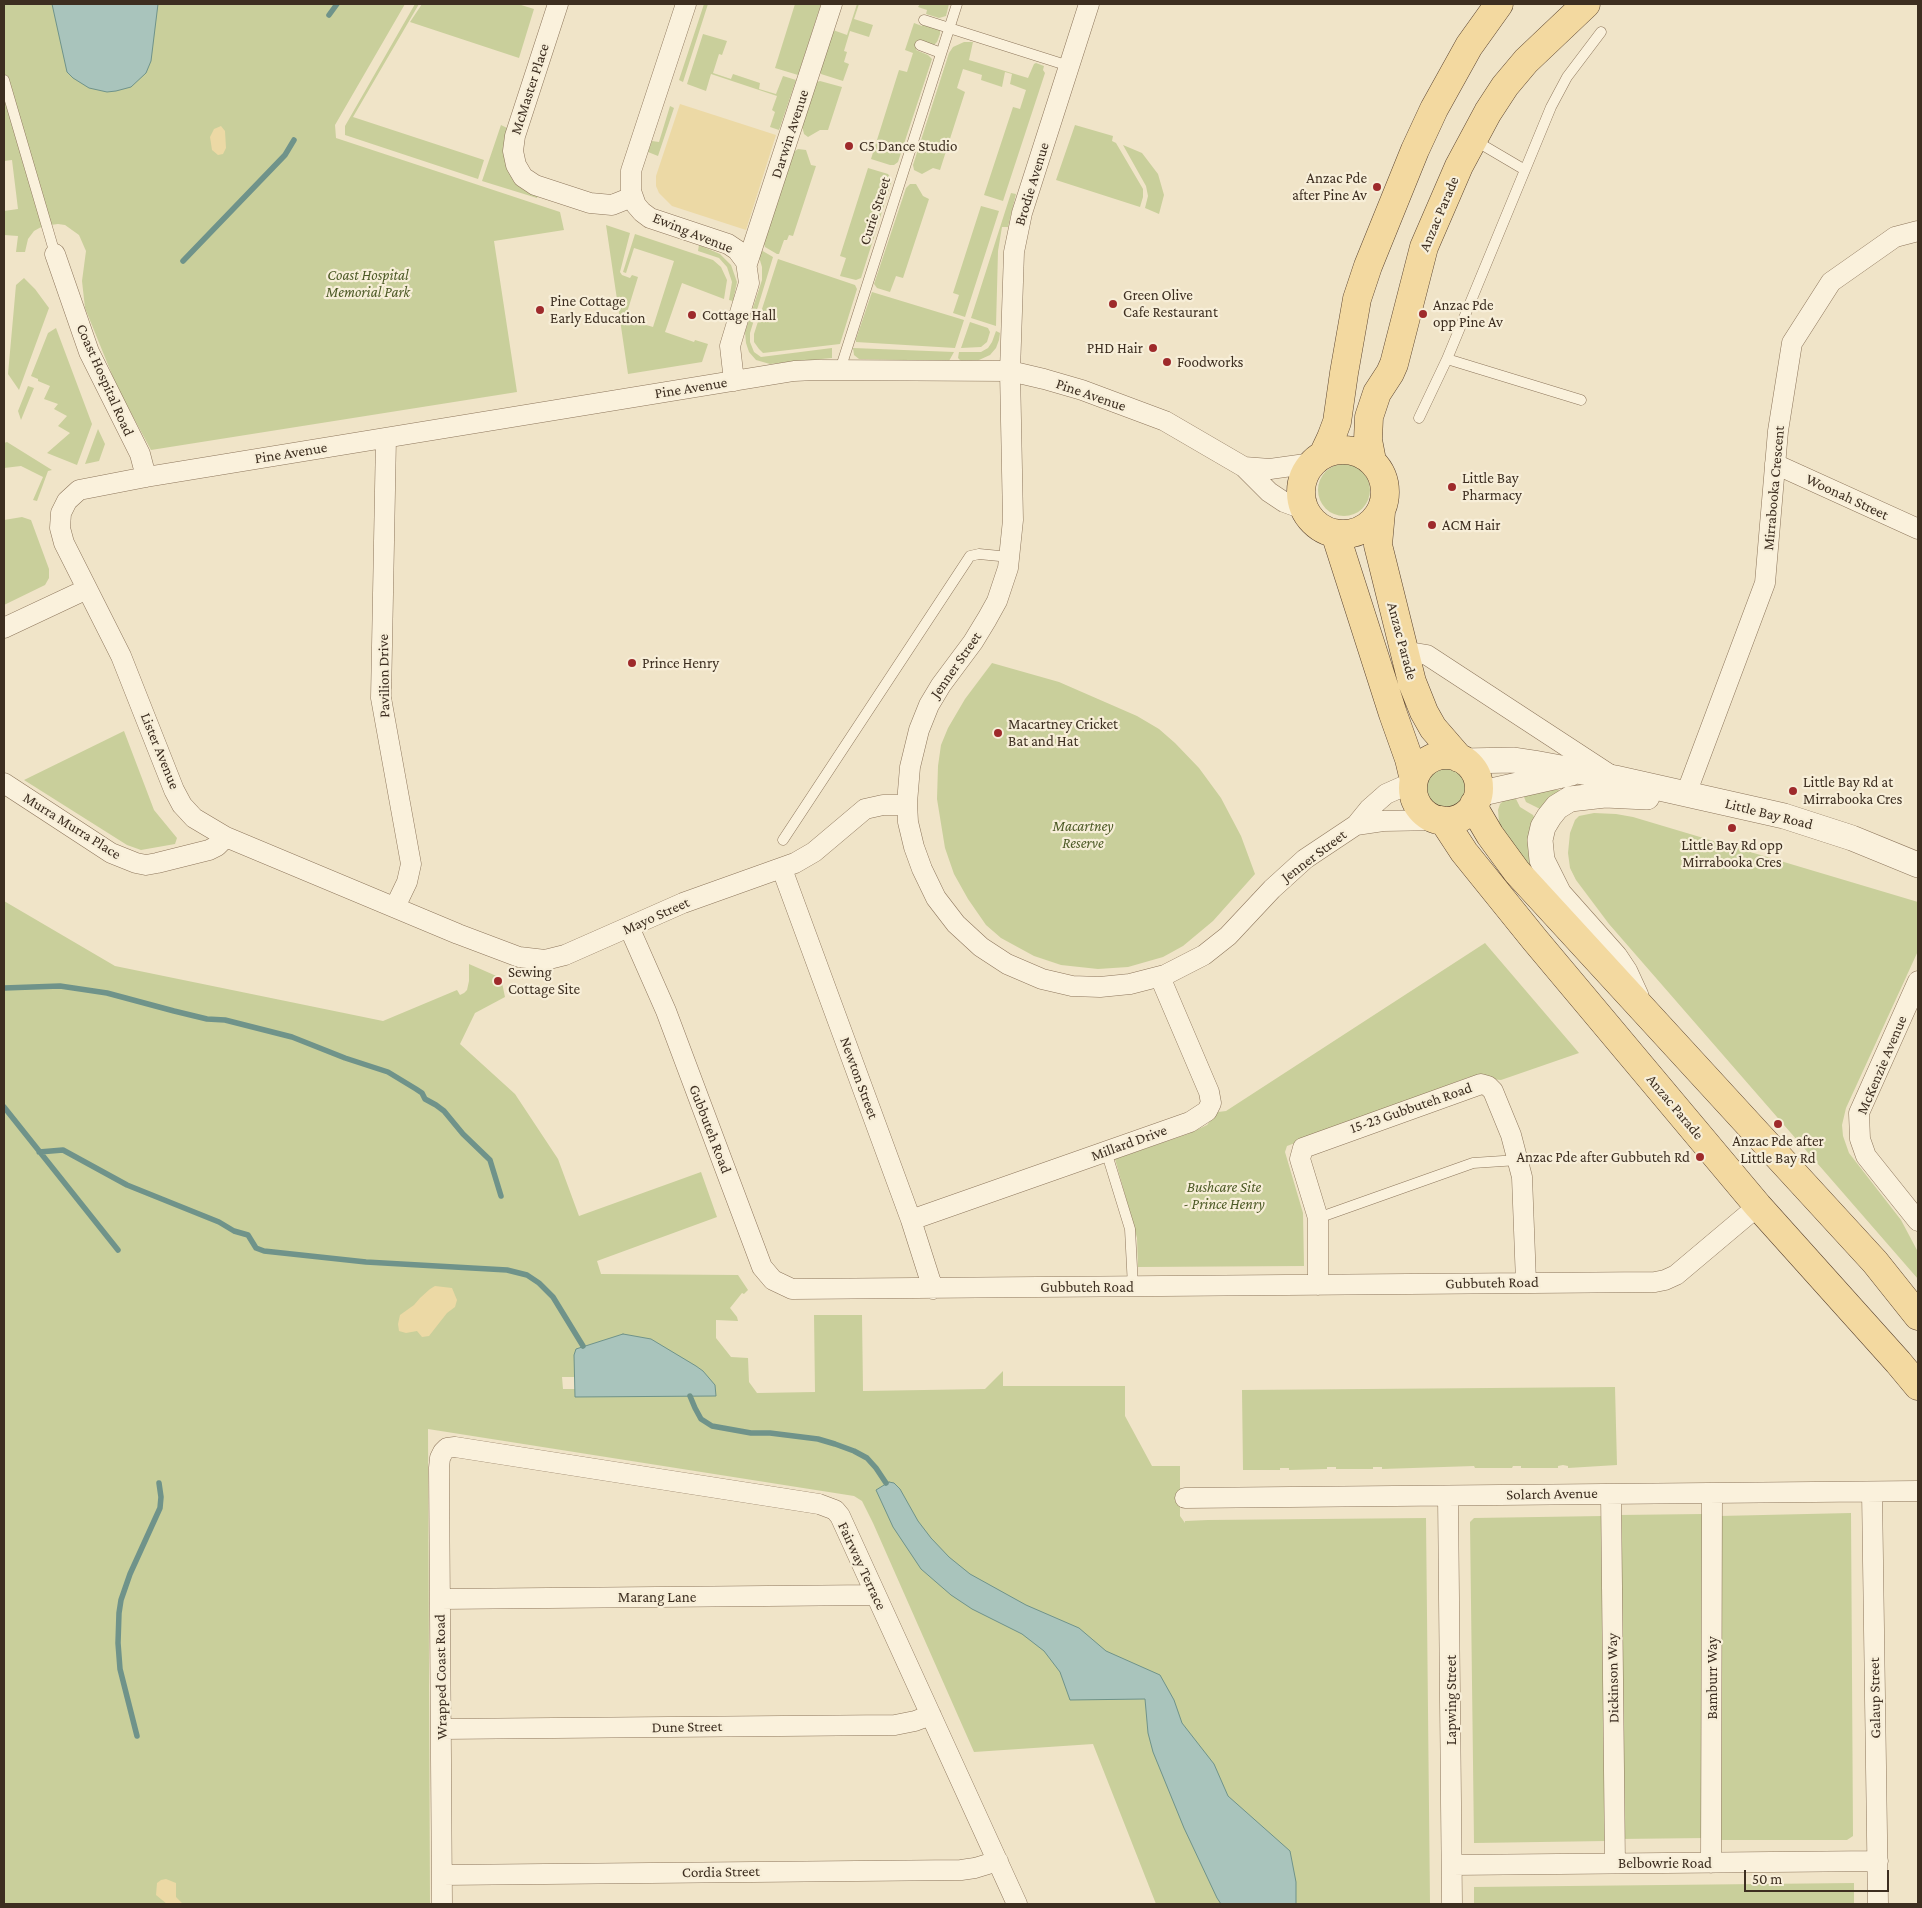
<!DOCTYPE html>
<style>
body{margin:0}
#map{position:relative;width:1922px;height:1908px;overflow:hidden;background:#f0e4c8;font-family:"Crimson Pro",serif}
canvas{display:block}
.frame{position:absolute;inset:0;border:5px solid #3d2e20;pointer-events:none}
.scale{position:absolute;left:1744px;top:1870px;width:145px;height:22px;box-sizing:border-box;border:2px solid #3d2e20;border-top:0;padding-left:6px;font-size:15px;line-height:18px;white-space:nowrap;color:#3d2e20;-webkit-text-stroke:4px #f7eed8;paint-order:stroke}
</style>
<div id="map">
<canvas width="1922" height="1908"></canvas>
<div class="frame"></div>
<div class="scale">50 m</div>
</div>
<script>
const g = document.querySelector('canvas').getContext('2d');
g.lineJoin = 'round';
function paint(path, color) {
  g.fillStyle = color;
  g.fill(path, 'evenodd');
}
function toPath(rows) {
  const path = new Path2D();
  for (const r of rows) {
    if (r.length === 3) {
      path.moveTo(r[0] + r[2], r[1]);
      path.arc(r[0], r[1], r[2], 0, 2 * Math.PI);
      continue;
    }
    path.moveTo(r[0], r[1]);
    for (let i = 2; i < r.length; i += 2) path.lineTo(r[i], r[i + 1]);
  }
  return path;
}
function stroke(path, color, width, dash) {
  g.strokeStyle = color;
  g.lineWidth = width;
  g.lineCap = dash ? 'butt' : 'round';
  g.setLineDash(dash || []);
  g.stroke(path);
}
function label(font, color, halo, rows, align = 'center') {
  g.font = font + ' "Crimson Pro",serif';
  g.lineWidth = 4.5;
  g.setLineDash([]);
  g.textBaseline = 'middle';
  g.strokeStyle = halo;
  g.fillStyle = color;
  for (const [text, x, y, turn = 0] of rows) {
    g.save();
    g.translate(x, y);
    g.rotate((+turn || 0) * Math.PI / 180);
    g.textAlign = isNaN(turn) ? turn : align;
    if (halo) g.strokeText(text, 0, 0);
    g.fillText(text, 0, 0);
    g.restore();
  }
}
paint(toPath([
 [4,4,405,4,335,125,336,138,560,212,564,230,494,241,517,392,151,450,117,387,85,308,82,281,86,251,79,235,65,225,58,224,43,226,34,231,28,239,25,252,16,252,18,236,4,235,4,211,18,209,12,160,4,161],
 [415,4,419,4,353,117,484,160,478,179,345,135,345,126],
 [422,4,518,4,534,9,519,58,410,22],
 [704,4,708,4,683,82,679,80],
 [795,4,821,4,798,75,775,68],
 [857,4,859,4,854,19,873,25,869,37,850,31,844,51,847,52,844,62,849,64,843,81,821,74,820,69,833,30,847,35],
 [920,4,949,4,946,16,939,18,926,14,927,10,918,7],
 [923,22,940,29,940,34,937,42,933,46,918,41,916,50,928,55,932,59,898,162,894,165,890,165,871,159,899,70,907,72,913,53,905,50,914,23,922,26],
 [703,34,727,41,722,55,719,54,713,73,731,79,733,74,760,83,759,89,776,94,783,76,796,80,779,130,770,127,775,112,772,110,777,96,711,74,706,91,687,84],
 [964,42,973,42,969,60,1028,78,1034,64,1036,63,1044,66,1043,70,1045,73,1003,201,984,195,1013,107,1020,109,1026,90,1010,84,1012,74,1005,72,1002,87,981,80,982,75,963,69,957,88,965,92,940,170,933,168,922,174,914,170,913,165,949,53,953,47],
 [820,81,842,87,828,130,820,130,808,137,804,134,802,126,817,82],
 [670,106,674,108,658,156,648,152,652,141,659,142],
 [501,125,509,129,539,193,537,198,482,181],
 [1075,125,1113,136,1112,141,1116,143,1143,189,1143,197,1140,207,1056,180],
 [1123,145,1142,153,1158,174,1164,195,1159,214,1145,208,1148,196,1146,186],
 [798,149,806,150,811,165,816,166,793,236,789,235,787,240,784,240,779,254,777,254,765,247,763,241,792,153],
 [868,168,888,174,892,180,861,278,856,280,840,276,846,258,840,256],
 [910,184,916,184,923,196,929,199,903,278,896,276,890,292,877,288,874,284,906,188],
 [1011,193,1016,194,1008,227,1002,227,998,251,996,326,971,318],
 [981,206,999,211,965,317,953,313,959,295,953,293],
 [606,225,630,233,620,272,622,275,630,278,632,275,638,277,625,319,653,327,674,261,634,248,626,273,623,272,635,234,713,260,721,267,727,280,724,299,682,283,665,332,694,342,695,340,708,344,702,362,628,374],
 [699,245,720,254,731,265,737,282,733,301,729,300,732,282,727,267,719,258,698,251],
 [761,250,773,257,750,333,750,342,754,352,761,357,832,348,832,358,770,364,756,360,749,352,746,343,745,332,762,280,762,267,759,257],
 [778,259,855,285,857,289,840,344,763,353,759,349,754,342,754,334],
 [24,278,35,289,49,308,19,390,8,374,16,285],
 [872,292,964,320,955,348,856,342,856,339],
 [970,322,988,328,990,332,987,342,981,347,961,348],
 [56,328,92,424,77,465,47,453,70,433,58,426,67,416,54,409,58,404,44,399,50,386,38,381,38,379,31,376,48,333],
 [996,331,1000,333,999,340,996,348,990,355,979,360,961,361,958,358,959,352,981,352,988,348,992,342],
 [853,348,954,352,949,361,859,359,854,355],
 [28,386,34,388,21,420,18,411],
 [98,429,105,444,99,461,85,464],
 [7,442,52,470,48,471,37,501,33,500,43,477,21,466,4,468,4,443],
 [1344,490,26],
 [22,517,31,520,49,569,49,578,45,585,4,605,4,520],
 [992,663,1059,682,1137,716,1159,729,1175,743,1199,768,1221,798,1241,836,1255,874,1213,921,1183,946,1163,957,1128,967,1098,969,1061,965,1034,956,1001,938,986,925,968,899,954,874,945,848,937,799,938,766,941,745,948,728,965,699],
 [124,731,154,810,177,838,175,844,141,850,127,845,24,780],
 [1445,788,25],
 [1541,790,1560,790,1540,809,1526,802,1524,797,1526,793],
 [1515,797,1520,807,1533,815,1535,819,1536,872,1523,862,1503,833,1499,822,1498,810,1500,804,1503,801],
 [1594,813,1616,814,1633,817,1918,902,1918,951,1846,1108,1842,1125,1843,1136,1849,1153,1901,1220,1918,1252,1918,1279,1609,924,1576,880,1570,868,1568,853,1570,833,1575,820,1579,816],
 [4,901,115,966,383,1021,457,990,460,995,464,993,467,990,469,981,469,964,501,978,505,997,475,1013,460,1044,515,1094,558,1159,579,1216,701,1172,717,1217,597,1261,601,1274,738,1275,748,1290,744,1294,742,1293,730,1308,737,1317,738,1321,716,1320,716,1338,731,1357,748,1358,749,1382,757,1393,815,1392,814,1315,862,1315,863,1391,985,1389,1003,1371,1003,1386,1125,1386,1125,1416,1152,1466,1180,1466,1180,1516,1185,1523,1185,1521,1208,1520,1426,1518,1430,1904,1156,1904,1093,1744,974,1752,873,1523,862,1501,854,1496,428,1429,430,1904,4,1904],
 [562,1377,576,1377,576,1389,563,1389],
 [1485,943,1579,1053,1501,1080,1469,1077,1287,1146,1285,1152,1303,1213,1304,1266,1138,1267,1137,1238,1115,1159,1188,1134,1207,1125,1218,1112,1226,1111],
 [1615,1387,1617,1465,1568,1468,1568,1466,1563,1465,1558,1466,1558,1468,1521,1468,1521,1466,1513,1466,1512,1468,1475,1468,1474,1466,1382,1469,1382,1467,1373,1467,1373,1469,1336,1469,1336,1467,1327,1467,1327,1469,1289,1470,1289,1468,1280,1468,1280,1470,1243,1470,1242,1390],
 [1851,1513,1853,1836,1847,1840,1720,1840,1719,1516],
 [1703,1514,1706,1838,1620,1839,1618,1515],
 [1603,1516,1606,1841,1474,1843,1470,1522,1474,1518],
 [1854,1883,1854,1904,1474,1904,1474,1887]
]), '#c9cf9b');
paint(toPath([
 [680,104,776,135,746,230,672,206,659,193,656,186,656,176],
 [221,126,225,131,226,148,223,154,218,155,212,150,210,137,214,129],
 [435,1286,452,1288,457,1300,455,1307,447,1313,429,1336,422,1337,417,1331,406,1333,399,1331,398,1324,400,1315,414,1305,420,1298,430,1289],
 [166,1879,176,1883,176,1897,183,1904,167,1904,156,1895,157,1883,161,1880]
]), '#ecd9a5');
const water = toPath([
 [52,4,158,4,151,61,146,73,131,87,116,91,107,92,89,88,73,78,67,72,52,4],
 [623,1334,651,1339,696,1366,703,1371,715,1385,716,1396,575,1397,574,1355,576,1349,623,1334],
 [889,1482,894,1483,900,1489,918,1521,931,1538,949,1557,970,1574,1026,1605,1079,1628,1106,1651,1160,1675,1174,1700,1182,1723,1214,1764,1228,1796,1290,1851,1296,1882,1296,1904,1221,1904,1217,1898,1184,1828,1153,1752,1148,1733,1145,1699,1070,1700,1060,1672,1044,1651,1022,1634,972,1609,951,1595,921,1569,893,1527,876,1490,889,1482]
]);
paint(water, '#a9c4bc');
stroke(water, '#6f938a', 1);
stroke(toPath([
 [329,15,337,4],
 [183,261,285,155,294,140],
 [4,988,60,986,107,993,174,1011,207,1019,225,1020,292,1037,345,1058,388,1072,416,1089,422,1093,425,1099,436,1105,444,1111,463,1134,490,1160,501,1196],
 [4,1107,118,1250],
 [39,1152,63,1150,127,1185,219,1222,234,1231,248,1235,256,1248,264,1251,366,1262,507,1270,527,1275,539,1283,553,1297,583,1346],
 [690,1396,695,1408,701,1419,712,1426,751,1433,770,1433,818,1439,835,1444,854,1451,867,1458,876,1468,886,1483],
 [137,1736,120,1669,118,1643,119,1613,121,1600,130,1574,160,1508,161,1497,159,1483]
]), '#6f938a', 5.5);
const service = toPath([
 [924,20,1069,66],
 [920,45,941,53],
 [4,80,55,254],
 [1474,140,1525,170],
 [1447,359,1581,400],
 [840,370,957,4],
 [1419,418,1447,359,1551,107,1567,77,1601,32],
 [783,840,970,556,979,554,1010,557],
 [1106,1151,1130,1229,1133,1287],
 [1318,1218,1473,1163,1518,1160]
]);
const minor = toPath([
 [558,4,515,136,513,151,516,165,523,177,535,185,590,203,612,205,632,197],
 [686,4,631,171,631,191,636,205,642,212,650,218,728,244,737,250,746,262,749,283,730,346,734,381],
 [1089,4,1022,213,1014,252,1010,371,1013,520,1008,568,997,601,987,619,973,642,941,685,929,705,919,730,910,767,907,803,908,822,914,847,922,869,936,898,956,924,981,947,1007,964,1042,979,1072,986,1100,987,1130,984,1165,975,1204,955,1228,936,1272,889,1305,859,1356,825,1369,809,1386,794,1413,782],
 [55,254,89,352,140,454,146,477],
 [747,264,832,4],
 [386,438,381,698,411,864,407,882,395,907],
 [1775,464,1918,529],
 [1244,467,1269,492,1284,502,1306,510],
 [4,628,87,589],
 [1403,651,1427,655,1612,776],
 [4,783,111,853,136,863,146,865,157,863,209,850,217,846,226,837],
 [1686,794,1765,583,1778,431,1792,343,1831,282,1895,237,1918,231],
 [907,805,883,805,865,809,814,852,795,863,683,903,565,955,545,960,519,957,458,934,226,837,194,818,182,805,174,790,121,656,64,543,60,528,61,513,67,501,79,490,146,477,794,371,815,370,1010,371,1044,379,1082,390,1165,421,1244,467,1270,469,1313,463],
 [1356,825,1383,821,1440,820],
 [782,869,911,1220,933,1289],
 [629,927,666,1011,762,1267,773,1280,792,1289,1655,1282,1665,1280,1676,1275,1758,1206],
 [1918,981,1859,1113,1860,1139,1866,1156,1918,1221],
 [911,1220,1190,1122,1207,1111,1211,1103,1209,1092,1160,977],
 [1318,1285,1318,1218,1300,1159,1303,1148,1481,1084,1488,1086,1493,1091,1511,1135,1522,1177,1526,1282],
 [1872,1492,1878,1904],
 [1611,1494,1615,1863],
 [1448,1496,1452,1904],
 [1185,1498,1918,1491],
 [440,1599,875,1595],
 [441,1729,895,1725,915,1721,931,1715],
 [1711,1863,1712,1493],
 [1452,1865,1878,1861],
 [442,1875,961,1870,975,1868,998,1861],
 [442,1904,439,1468,440,1458,443,1452,447,1448,455,1447,819,1504,835,1510,840,1516,1017,1904]
]);
const tertiary = toPath([
 [1463,761,1514,760,1534,763,1615,778,1784,816,1852,838,1918,865],
 [1478,794,1571,773],
 [1636,996,1625,972,1615,957,1559,894,1542,860,1540,840,1543,827,1549,817,1557,807,1570,799,1605,795,1647,797]
]);
const primary = toPath([
 [1343,492,42],
 [1323,455,1331,438,1337,422,1344,373,1357,299,1368,266,1415,150,1434,109,1469,46,1499,4],
 [1372,461,1368,440,1369,417,1377,393,1390,373,1394,364,1424,247,1459,166,1488,112,1505,86,1526,61,1586,4],
 [1381,512,1378,545,1412,682,1424,712,1433,728,1459,758],
 [1335,533,1393,714,1409,759,1414,780],
 [1446,788,33],
 [1474,804,1477,813,1490,835,1517,872,1875,1262,1918,1316],
 [1441,820,1445,823,1464,852,1535,940,1758,1206,1898,1362,1918,1386]
]);
stroke(service, '#8d765c', 11);
stroke(minor, '#8d765c', 21);
stroke(tertiary, '#8d765c', 26);
stroke(primary, '#5b4430', 29);
stroke(service, '#faf1dc', 10);
stroke(minor, '#faf1dc', 20);
stroke(tertiary, '#faf1dc', 25);
stroke(primary, '#f3d9a0', 28);
for (const [x, y, r, color] of [
 [849,146,5,"#9e2a2b"],
 [1377,187,5,"#9e2a2b"],
 [1113,304,5,"#9e2a2b"],
 [540,310,5,"#9e2a2b"],
 [1423,314,5,"#9e2a2b"],
 [692,315,5,"#9e2a2b"],
 [1153,348,5,"#9e2a2b"],
 [1167,362,5,"#9e2a2b"],
 [1452,487,5,"#9e2a2b"],
 [1432,525,5,"#9e2a2b"],
 [632,663,5,"#9e2a2b"],
 [998,733,5,"#9e2a2b"],
 [1793,791,5,"#9e2a2b"],
 [1732,828,5,"#9e2a2b"],
 [498,981,5,"#9e2a2b"],
 [1778,1124,5,"#9e2a2b"],
 [1700,1157,5,"#9e2a2b"]
]) {
  const dot = new Path2D();
  dot.arc(x, y, r, 0, 2 * Math.PI);
  g.fillStyle = color;
  g.fill(dot);
  stroke(dot, '#f7eed8', 2);
}
label('15px', '#3d2e20', '#f7eed8', [
 ["McMaster Place",530,89,-72],
 ["Darwin Avenue",790,134,-72],
 ["Brodie Avenue",1032,184,-73],
 ["Curie Street",875,211,-72],
 ["Anzac Parade",1439,214,-67],
 ["Ewing Avenue",693,233,22],
 ["Coast Hospital Road",105,380,66],
 ["Pine Avenue",691,388,-9],
 ["Pine Avenue",1091,395,19],
 ["Pine Avenue",291,453,-9],
 ["Mirrabooka Crescent",1774,488,-85],
 ["Woonah Street",1847,497,25],
 ["Anzac Parade",1402,641,75],
 ["Jenner Street",956,665,-55],
 ["Pavilion Drive",384,676,-91],
 ["Lister Avenue",160,751,68],
 ["Little Bay Road",1769,814,14],
 ["Murra Murra Place",72,826,32],
 ["Jenner Street",1314,856,-37],
 ["Mayo Street",656,916,-24],
 ["McKenzie Avenue",1882,1065,-67],
 ["Newton Street",859,1078,70],
 ["Anzac Parade",1675,1107,50],
 ["15-23 Gubbuteh Road",1411,1108,-19],
 ["Gubbuteh Road",710,1129,69],
 ["Millard Drive",1129,1143,-20],
 ["Gubbuteh Road",1492,1283,-1],
 ["Gubbuteh Road",1087,1287],
 ["Solarch Avenue",1552,1494,-1],
 ["Fairway Terrace",862,1566,65],
 ["Marang Lane",657,1597],
 ["Wrapped Coast Road",441,1677,-91],
 ["Dickinson Way",1613,1678,-91],
 ["Bamburr Way",1712,1678,-90],
 ["Galaup Street",1875,1698,-91],
 ["Lapwing Street",1451,1700,-90],
 ["Dune Street",687,1727,-1],
 ["Belbowrie Road",1665,1863],
 ["Cordia Street",721,1872,-1]
]);
label('15px', '#3d2e20', '#f7eed8', [
 ["C5 Dance Studio",859,146],
 ["Anzac Pde",1367,178,"right"],
 ["after Pine Av",1367,195,"right"],
 ["Green Olive",1123,295],
 ["Cafe Restaurant",1123,312],
 ["Pine Cottage",550,301],
 ["Early Education",550,318],
 ["Anzac Pde",1433,305],
 ["opp Pine Av",1433,322],
 ["Cottage Hall",702,315],
 ["PHD Hair",1143,348,"right"],
 ["Foodworks",1177,362],
 ["Little Bay",1462,478],
 ["Pharmacy",1462,495],
 ["ACM Hair",1442,525],
 ["Prince Henry",642,663],
 ["Macartney Cricket",1008,724],
 ["Bat and Hat",1008,741],
 ["Little Bay Rd at",1803,782],
 ["Mirrabooka Cres",1803,799],
 ["Little Bay Rd opp",1732,845,"center"],
 ["Mirrabooka Cres",1732,862,"center"],
 ["Sewing",508,972],
 ["Cottage Site",508,989],
 ["Anzac Pde after",1778,1141,"center"],
 ["Little Bay Rd",1778,1158,"center"],
 ["Anzac Pde after Gubbuteh Rd",1690,1157,"right"]
], 'left');
label('italic 15px', '#4d5a26', '#f7eed8', [
 ["Coast Hospital",368,275],
 ["Memorial Park",368,292],
 ["Macartney",1083,826],
 ["Reserve",1083,843],
 ["Bushcare Site",1224,1187],
 ["- Prince Henry",1224,1204]
]);
</script>
